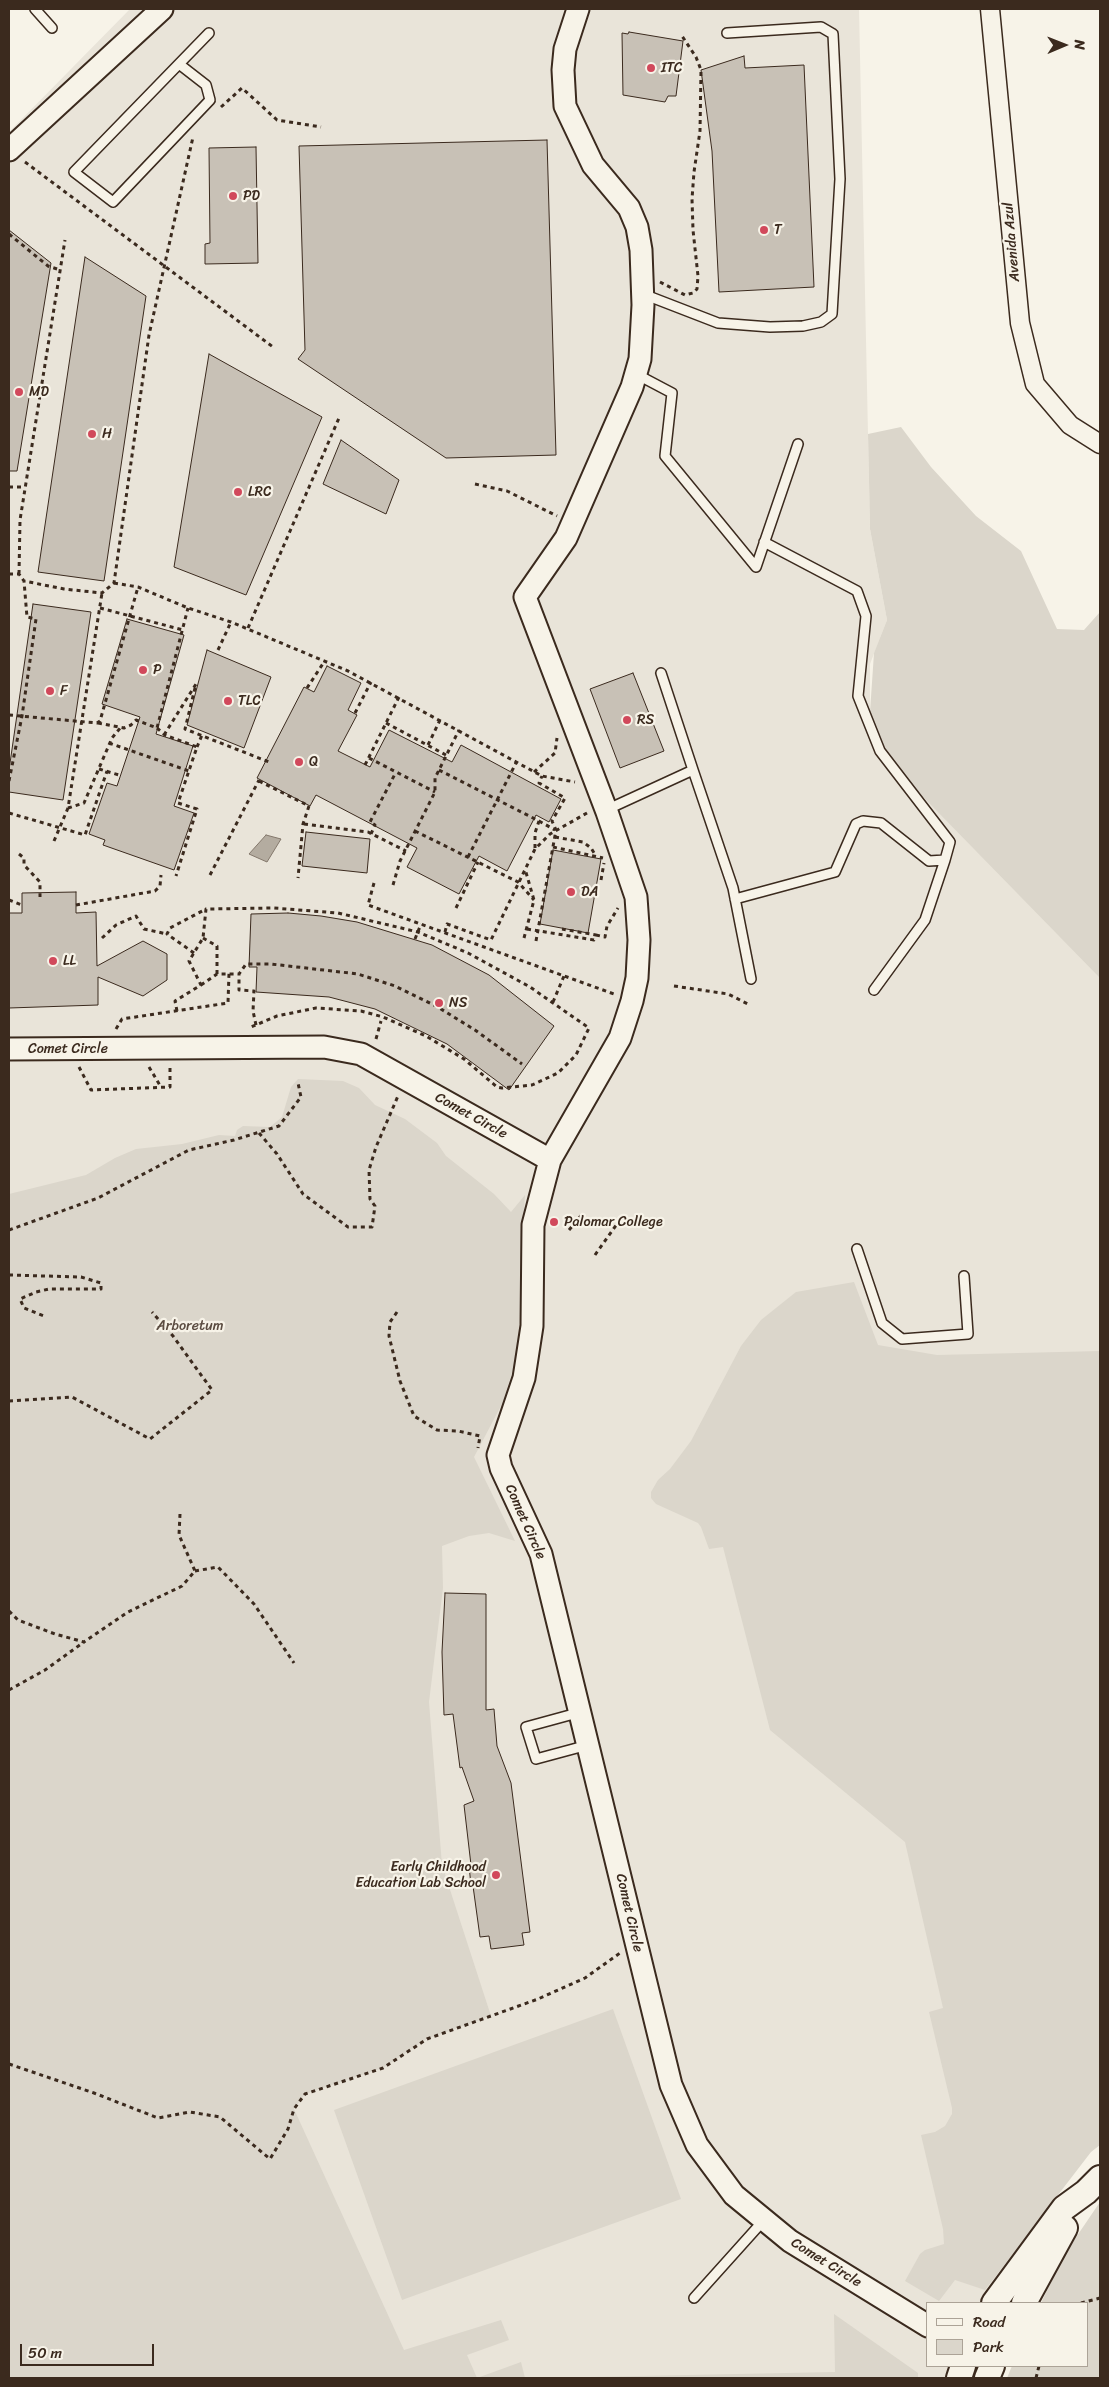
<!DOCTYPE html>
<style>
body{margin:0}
#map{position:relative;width:1109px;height:2387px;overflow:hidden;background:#f7f3e8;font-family:Sriracha,sans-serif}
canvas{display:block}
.frame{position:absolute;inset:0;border:10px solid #3b2a1e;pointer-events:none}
.legend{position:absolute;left:926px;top:2302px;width:162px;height:65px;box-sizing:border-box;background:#f7f3e8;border:1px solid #aca397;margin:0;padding:6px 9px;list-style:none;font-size:15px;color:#3b2a1e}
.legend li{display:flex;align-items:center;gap:10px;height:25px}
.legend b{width:25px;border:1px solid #aca397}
.north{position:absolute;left:1039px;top:20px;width:50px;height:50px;-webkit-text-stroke:4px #f7f3e8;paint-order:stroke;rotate:89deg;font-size:14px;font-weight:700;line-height:20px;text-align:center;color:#3b2a1e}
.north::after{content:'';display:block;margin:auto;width:18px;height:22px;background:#3b2a1e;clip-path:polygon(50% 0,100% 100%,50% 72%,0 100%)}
.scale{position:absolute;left:20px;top:2344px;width:134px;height:22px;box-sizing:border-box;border:2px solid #3b2a1e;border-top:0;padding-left:6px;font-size:15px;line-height:18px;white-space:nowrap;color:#3b2a1e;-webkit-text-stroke:4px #f7f3e8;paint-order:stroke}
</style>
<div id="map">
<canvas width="1109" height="2387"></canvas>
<div class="frame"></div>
<ul class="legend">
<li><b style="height:6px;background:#f7f3e8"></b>Road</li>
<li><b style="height:14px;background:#dbd6cb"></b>Park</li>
</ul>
<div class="north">N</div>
<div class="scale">50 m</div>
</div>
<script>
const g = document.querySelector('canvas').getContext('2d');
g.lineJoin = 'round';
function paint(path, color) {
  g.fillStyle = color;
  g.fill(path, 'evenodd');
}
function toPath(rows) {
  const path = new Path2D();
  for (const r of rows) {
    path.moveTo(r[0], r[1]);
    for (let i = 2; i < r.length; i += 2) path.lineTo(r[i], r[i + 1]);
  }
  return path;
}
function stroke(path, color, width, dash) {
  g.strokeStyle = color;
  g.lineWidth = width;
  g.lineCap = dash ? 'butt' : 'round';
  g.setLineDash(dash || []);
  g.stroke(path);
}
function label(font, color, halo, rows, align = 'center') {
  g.font = font + ' Sriracha,sans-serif';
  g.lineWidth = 4.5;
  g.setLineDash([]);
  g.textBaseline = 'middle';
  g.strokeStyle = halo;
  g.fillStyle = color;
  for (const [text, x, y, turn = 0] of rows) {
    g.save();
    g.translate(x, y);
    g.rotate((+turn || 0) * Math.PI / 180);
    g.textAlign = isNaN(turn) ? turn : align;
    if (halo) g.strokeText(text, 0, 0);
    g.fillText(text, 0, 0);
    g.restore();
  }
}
paint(toPath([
 [130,9,859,9,870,529,887,620,870,664,870,712,1100,794,1100,1647,1043,1649,1037,2260,1010,2303,928,2303,928,2366,979,2366,973,2378,88,2378,9,2015,9,132]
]), '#e9e4d9');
paint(toPath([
 [901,427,931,467,976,516,1021,551,1057,629,1084,630,1100,612,1100,978,892,765,870,712,874,653,887,620,870,529,868,434],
 [298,1079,343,1081,359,1088,375,1105,405,1119,437,1143,446,1156,494,1194,511,1212,525,1195,521,1257,522,1317,518,1354,502,1404,474,1457,515,1541,489,1533,469,1536,442,1546,443,1588,429,1702,442,1865,491,2016,427,2039,383,2068,305,2094,294,2109,404,2350,501,2320,509,2340,467,2355,477,2378,521,2362,525,2378,9,2378,9,1194,86,1175,115,1158,136,1149,182,1144,219,1135,235,1136,237,1130,243,1126,270,1127,282,1117,291,1087],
 [854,1282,878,1345,937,1355,1100,1351,1100,2145,1091,2152,985,2290,955,2280,939,2301,905,2281,920,2254,925,2250,944,2244,943,2229,921,2135,935,2132,945,2126,952,2114,952,2108,929,2012,943,2008,905,1842,770,1730,723,1547,709,1549,701,1527,698,1523,656,1504,651,1498,651,1492,658,1480,670,1469,691,1441,741,1346,761,1320,796,1292],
 [613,2009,681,2199,402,2300,334,2110],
 [1100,2202,1100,2378,1007,2378,1012,2366,1088,2366,1088,2303,1041,2303,1064,2255],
 [834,2314,918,2373,918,2378,541,2378,835,2372]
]), '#dbd6cb');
const water = toPath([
 [266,835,281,839,267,862,249,854,266,835]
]);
paint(water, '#b4aca0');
stroke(water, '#84786c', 1);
const building = toPath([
 [629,32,683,41,676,96,668,96,665,102,623,95,622,33,628,34,629,32],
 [744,56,745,68,804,65,814,287,719,292,712,151,701,70,744,56],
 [547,140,556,455,446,458,298,359,305,350,299,146,547,140],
 [256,147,258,263,205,264,205,244,210,243,209,148,256,147],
 [9,230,51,263,17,471,9,471,9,230],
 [85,257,146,296,104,581,38,572,85,257],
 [209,354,322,417,246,595,174,567,209,354],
 [341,440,399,480,386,514,323,484,341,440],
 [33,604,91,612,63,800,9,792,9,770,33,604],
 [127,619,184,635,156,734,193,746,174,806,194,813,174,870,103,845,105,840,89,834,107,783,117,786,140,717,102,704,127,619],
 [207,650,271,677,244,748,187,725,207,650],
 [327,666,361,683,348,710,357,715,338,751,370,767,389,730,452,762,461,745,561,799,549,822,536,815,507,871,479,856,459,894,407,867,417,848,316,795,310,806,257,778,304,687,314,692,327,666],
 [633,673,664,751,620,768,590,689,633,673],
 [306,832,370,839,367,873,302,866,306,832],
 [553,850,601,859,588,933,540,924,553,850],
 [76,892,76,913,96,912,97,966,143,941,167,954,167,980,143,996,98,977,98,1005,9,1008,9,913,22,913,22,893,76,892],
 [288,913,321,916,357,922,432,945,489,975,554,1026,509,1090,447,1044,375,1009,329,997,256,992,257,967,249,967,251,914,288,913],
 [445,1593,486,1594,486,1710,494,1709,497,1746,511,1783,530,1932,522,1933,524,1945,491,1949,489,1936,480,1937,473,1886,471,1886,469,1865,471,1865,464,1805,474,1801,462,1767,460,1768,453,1714,444,1715,442,1652,445,1593]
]);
paint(building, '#c8c1b6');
stroke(building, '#3b2a1e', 1);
const service = toPath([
 [35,9,52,28],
 [179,64,206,85,210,100,113,202,74,172,209,33],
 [643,294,718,323,770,327,803,326,821,322,832,314,840,179,833,34,821,27,727,33],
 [636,374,672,393,665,456,756,567,798,444],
 [693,770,733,888,751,979],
 [606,810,693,770,661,673],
 [735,899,835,872,856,824,863,821,881,823,929,861,945,860,950,842,880,751,858,696,866,616,857,591,764,542],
 [874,990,925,920,945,860],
 [857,1249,882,1323,902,1339,968,1334,964,1276],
 [581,1712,526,1727,536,1759,588,1745],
 [694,2298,764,2220]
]);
const minor = toPath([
 [990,9,1020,323,1035,384,1070,425,1100,444]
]);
const tertiary = toPath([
 [578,9,565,49,563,70,565,106,593,165,629,208,637,227,641,250,643,305,640,359,632,387,566,538,525,597,607,812,636,897,639,940,637,978,632,1001,620,1038,550,1160,533,1225,532,1326,524,1378,498,1455,501,1468,541,1554,671,2085,697,2145,734,2195,790,2241,928,2326],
 [9,150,162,9],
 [9,1049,324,1047,361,1054,550,1160]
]);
const secondary = toPath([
 [994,2303,1064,2208,1086,2192,1100,2178],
 [1024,2303,1065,2228],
 [959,2378,963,2366],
 [987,2378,992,2366]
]);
stroke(service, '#3b2a1e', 12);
stroke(minor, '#3b2a1e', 21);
stroke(tertiary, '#3b2a1e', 25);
stroke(secondary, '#3b2a1e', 28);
stroke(toPath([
 [221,107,242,88,277,120,321,127],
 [25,162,273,347],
 [9,234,48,266,60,270],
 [660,282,685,295,693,293,697,289,698,276,693,230,692,199,694,172,700,131,701,70,696,57,682,36],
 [475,484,507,491,557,516],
 [9,487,25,487],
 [9,574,19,574,24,581,64,589,102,593,114,583,149,335,193,137],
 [19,574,20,520,65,240],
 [114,583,138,587,188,608,231,622,348,671,542,776,575,782],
 [100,608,183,630],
 [248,628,339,418],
 [218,650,231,622],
 [307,688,324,662],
 [355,713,371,682],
 [9,715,97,723,100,721,138,587],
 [98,723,124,728,131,725,136,720,157,728,188,608],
 [386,723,446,755],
 [157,728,165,735,197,747,178,803,197,809,176,876],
 [164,735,196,684,185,729,269,762],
 [109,743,189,771],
 [428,745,440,720],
 [197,747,202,735],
 [369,758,435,792],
 [365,765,399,697],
 [99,769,119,775],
 [439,770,539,821,535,833,535,849],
 [534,772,555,753,557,738],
 [9,781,22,716,36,619,27,617,24,581],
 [259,781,309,806,303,824,298,878],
 [68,808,84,803,112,738,121,727],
 [9,813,85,835,107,771],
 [539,821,555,830],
 [304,824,368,832,406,851],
 [415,831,518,882,534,900],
 [371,834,375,825,370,822,396,772],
 [555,837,583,842,591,848,596,856],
 [54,841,68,808,102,593],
 [553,847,603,858],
 [19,854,24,858,24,865,40,882,40,897],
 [468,857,516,763],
 [210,875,259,780],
 [601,880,604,863],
 [374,883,368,905,614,994],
 [393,885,400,861,435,792,435,778,459,730],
 [9,900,22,905],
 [76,905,155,891,160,886,161,875],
 [456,908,478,862],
 [527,929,594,940,596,935,562,929],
 [445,932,447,924,491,940,535,849,550,834,587,813],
 [596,935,605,937,607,926,618,908],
 [102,938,116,925,136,916,144,929,167,934],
 [203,938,217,946,217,974],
 [524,938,534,900,525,869],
 [415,939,421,924],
 [536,941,556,830,552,821,565,798,539,783,542,776],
 [194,953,167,934,170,928,206,909],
 [201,985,217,974,239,974],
 [674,986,728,994,748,1004],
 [553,1002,564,976],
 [177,1011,175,1001,201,985,189,961,203,938,206,909,274,908,338,913,418,932,468,953,530,987,589,1028,576,1055,558,1073,532,1085,502,1088,497,1087,464,1059,426,1036,383,1017,361,1011,316,1008,277,1016,251,1027],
 [256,1025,253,1011,254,991,239,990,239,974,246,964,271,964,358,974,395,986,436,1006,475,1030,522,1064],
 [116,1029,122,1019,228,1003,229,973],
 [376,1039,381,1021],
 [79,1067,91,1090,170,1087,170,1066],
 [149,1067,161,1087],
 [259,1133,277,1154,303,1194,348,1227,372,1227,375,1206,370,1199,369,1170,376,1147,398,1096],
 [9,1230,98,1198,189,1150,234,1140,279,1126,301,1097,298,1083],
 [569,1230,584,1212],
 [595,1255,617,1224],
 [9,1275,81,1277,101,1283,101,1289,49,1289,36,1292,20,1299,24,1308,44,1316],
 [397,1312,390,1322,389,1336,400,1381,414,1416,437,1430,458,1431,480,1436,478,1448],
 [9,1401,72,1397,150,1439,212,1390,173,1336,152,1312],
 [195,1571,218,1567,254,1604,294,1663],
 [9,1611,18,1620,55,1634,84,1642,128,1612,182,1586,195,1571,179,1535,180,1514],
 [9,1690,45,1670,84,1642],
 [9,2064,94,2093,158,2118,190,2112,220,2117,270,2159,288,2129,294,2109,305,2094,383,2068,427,2039,538,1999,585,1978,620,1953],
 [1081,2303,1100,2298],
 [1036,2378,1039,2366]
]), '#3b2a1e', 3, [4, 4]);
stroke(service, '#f7f3e8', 9);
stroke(minor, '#f7f3e8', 18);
stroke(tertiary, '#f7f3e8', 21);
stroke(secondary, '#f7f3e8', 24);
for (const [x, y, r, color] of [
 [651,68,5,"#d1495b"],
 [233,196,5,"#d1495b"],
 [764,230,5,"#d1495b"],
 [19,392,5,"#d1495b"],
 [92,434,5,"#d1495b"],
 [238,492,5,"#d1495b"],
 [143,670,5,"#d1495b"],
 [50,691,5,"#d1495b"],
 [228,701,5,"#d1495b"],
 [627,720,5,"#d1495b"],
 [299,762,5,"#d1495b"],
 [571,892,5,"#d1495b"],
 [53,961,5,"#d1495b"],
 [439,1003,5,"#d1495b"],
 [554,1222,5,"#d1495b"],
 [496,1875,5,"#d1495b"]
]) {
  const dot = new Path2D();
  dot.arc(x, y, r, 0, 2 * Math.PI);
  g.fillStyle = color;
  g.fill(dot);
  stroke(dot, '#f7f3e8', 2);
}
label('14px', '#3b2a1e', '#f7f3e8', [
 ["ITC",661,68],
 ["PD",243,196],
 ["T",774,230],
 ["MD",29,392],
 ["H",102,434],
 ["LRC",248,492],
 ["P",153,670],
 ["F",60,691],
 ["TLC",238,701],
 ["RS",637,720],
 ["Q",309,762],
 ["DA",581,892],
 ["LL",63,961],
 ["NS",449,1003],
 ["Palomar College",564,1222],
 ["Early Childhood",486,1867,"right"],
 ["Education Lab School",486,1883,"right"]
], 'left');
label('14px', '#3b2a1e', '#f7f3e8', [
 ["Avenida Azul",1012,242,-95],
 ["Comet Circle",68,1049],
 ["Comet Circle",471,1116,29],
 ["Comet Circle",525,1522,66],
 ["Comet Circle",629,1913,77],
 ["Comet Circle",826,2263,32]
]);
label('14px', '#5b4c41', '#f7f3e8', [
 ["Arboretum",190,1326]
]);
</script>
